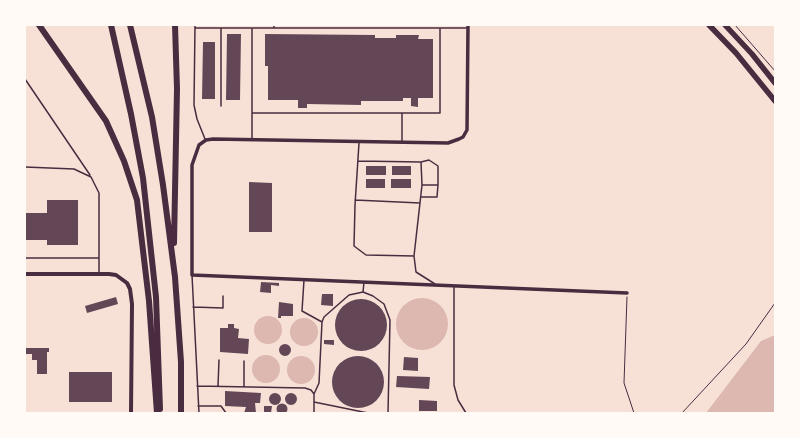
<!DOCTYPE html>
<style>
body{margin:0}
#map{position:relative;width:800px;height:438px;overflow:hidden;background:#f7e1d7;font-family:Arial,sans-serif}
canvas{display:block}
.frame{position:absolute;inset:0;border:26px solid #fffaf5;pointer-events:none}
</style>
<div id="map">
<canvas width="800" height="438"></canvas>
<div class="frame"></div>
</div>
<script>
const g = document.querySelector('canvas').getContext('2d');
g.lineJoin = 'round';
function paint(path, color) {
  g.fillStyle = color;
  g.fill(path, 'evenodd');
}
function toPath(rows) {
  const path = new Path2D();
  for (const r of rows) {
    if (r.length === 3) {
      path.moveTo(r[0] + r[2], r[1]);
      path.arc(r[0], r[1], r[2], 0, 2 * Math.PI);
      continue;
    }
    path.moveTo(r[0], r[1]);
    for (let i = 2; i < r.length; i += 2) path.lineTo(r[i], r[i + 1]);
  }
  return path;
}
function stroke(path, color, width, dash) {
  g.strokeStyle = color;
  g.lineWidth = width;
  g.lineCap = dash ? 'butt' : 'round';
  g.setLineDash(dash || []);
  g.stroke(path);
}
paint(toPath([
 [422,324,26],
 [268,330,14],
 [304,332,14],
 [775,335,775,411,773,413,706,413,761,341],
 [266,369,14],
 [301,370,14]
]), '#dcb8b0');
paint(toPath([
 [227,34,241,34,240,100,226,100],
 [265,34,375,35,375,38,396,38,396,35,419,35,418,39,433,39,433,98,418,98,418,107,411,106,411,98,403,98,403,101,361,101,361,105,307,104,307,108,298,108,298,100,268,100,268,66,265,66],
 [203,42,215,42,215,99,202,99],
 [366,166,386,166,386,175,366,175],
 [392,166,411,166,411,175,392,175],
 [366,179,385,179,385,188,366,188],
 [391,179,411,179,411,188,391,188],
 [249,182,272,183,272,232,249,232],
 [47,200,78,200,78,245,47,245,47,240,25,240,25,213,47,213],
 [261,282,279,283,279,286,271,285,271,293,260,292],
 [322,294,333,294,333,306,321,305],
 [116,297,118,304,87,313,85,306],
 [361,325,26],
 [279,302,293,304,293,316,281,316,281,318,278,318],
 [228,324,234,324,234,328,239,329,238,338,249,339,248,354,220,352,220,328,228,328],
 [324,340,334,340,334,345,324,344],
 [285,350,6],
 [25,348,49,348,49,352,47,352,47,374,37,374,37,360,32,360,32,354,25,354],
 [358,382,26],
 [404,357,418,358,418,371,403,370],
 [69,372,112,372,112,402,69,402],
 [397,376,430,377,429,389,396,387],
 [225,391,261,393,260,403,255,403,256,413,244,413,246,407,225,406],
 [291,399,6],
 [275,399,6],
 [419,400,437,401,437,411,419,411],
 [282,409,5.5],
 [264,406,272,406,271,413,264,413]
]), '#644757');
stroke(toPath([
 [735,25,775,71],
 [627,297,624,383,634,413],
 [682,413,746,344,775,303]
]), '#4a2c40', 1);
stroke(toPath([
 [195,25,194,105,197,119,205,139],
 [274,25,274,28,468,28],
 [195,28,251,28],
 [221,28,221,106],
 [274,28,252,28,252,113,440,113,440,28],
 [25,79,90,175],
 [252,113,252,139],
 [402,113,402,141],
 [359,143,355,205,354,246,366,255,414,256,416,272,435,284],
 [358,161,421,162,422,185,414,256],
 [421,162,429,160,438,166,438,185,422,185],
 [25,167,74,169,91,177,99,193,99,272],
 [421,197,437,197,438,185],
 [355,200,420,203],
 [25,258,99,258],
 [192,275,199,413],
 [304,280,302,311,322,322],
 [454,286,454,385,458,400,466,413],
 [363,292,373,296,384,304,390,320,388,413],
 [193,307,223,308,223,296],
 [244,361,244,387],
 [197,386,305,388,311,390,314,394,314,413],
 [218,386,219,360],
 [314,394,319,383,322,322,324,317,349,295,363,292,364,282],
 [314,402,368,413],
 [198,406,221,406,226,413]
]), '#4a2c40', 1.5);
stroke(toPath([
 [468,25,467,130,463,137,459,139,448,143,213,139,206,140,199,145,192,165,192,275,627,293]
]), '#4a2c40', 3.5);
stroke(toPath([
 [25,274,109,274,116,275,127,283,130,289,132,304,131,413]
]), '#4a2c40', 4);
stroke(toPath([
 [709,25,736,53,775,101],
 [725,25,752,54,775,83]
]), '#4a2c40', 5.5);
stroke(toPath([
 [39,25,106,121,124,161,137,200,149,301,157,413],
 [111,25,131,114,143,178,156,297,160,409],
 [130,25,152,117,163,185,175,277,181,362,181,413],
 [174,243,177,89,175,25]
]), '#4a2c40', 6);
</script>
